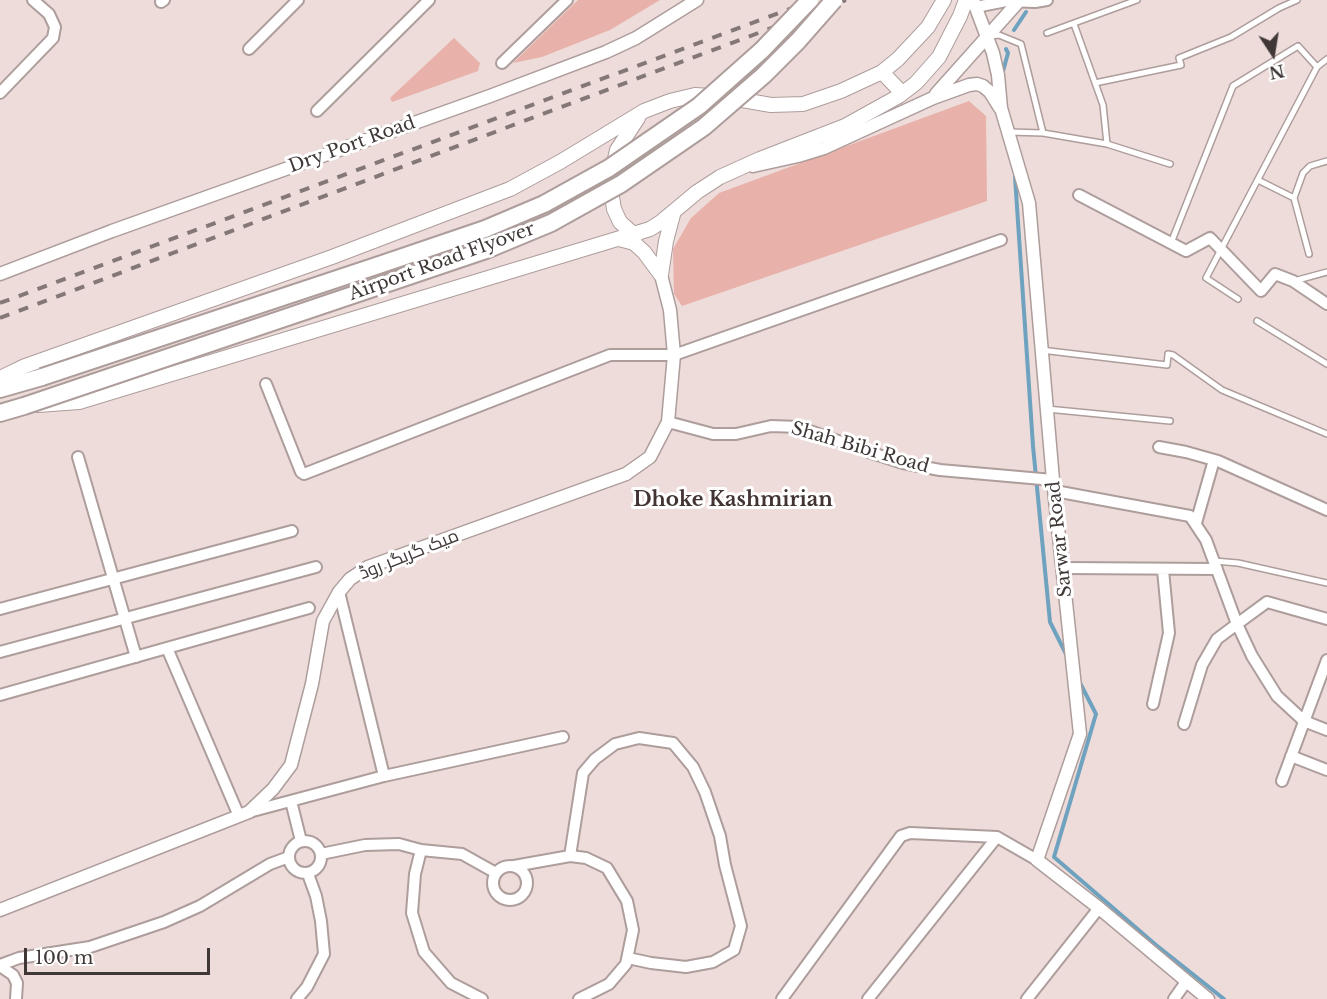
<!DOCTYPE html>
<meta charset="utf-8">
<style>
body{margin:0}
#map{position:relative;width:1327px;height:999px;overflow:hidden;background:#eedcda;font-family:"Libre Baskerville",serif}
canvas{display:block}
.north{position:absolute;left:1243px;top:24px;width:60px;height:60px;-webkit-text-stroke:4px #fff;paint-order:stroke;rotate:168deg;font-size:16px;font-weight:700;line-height:24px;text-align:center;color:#3f3837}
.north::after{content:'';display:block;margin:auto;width:21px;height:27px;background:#3f3837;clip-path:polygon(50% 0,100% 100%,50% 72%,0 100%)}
.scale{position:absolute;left:24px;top:948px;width:186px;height:27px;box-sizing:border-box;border:3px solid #3f3837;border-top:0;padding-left:8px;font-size:18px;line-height:21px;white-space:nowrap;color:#3f3837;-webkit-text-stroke:4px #fff;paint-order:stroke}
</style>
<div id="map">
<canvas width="1327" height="999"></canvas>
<div class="north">N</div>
<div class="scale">100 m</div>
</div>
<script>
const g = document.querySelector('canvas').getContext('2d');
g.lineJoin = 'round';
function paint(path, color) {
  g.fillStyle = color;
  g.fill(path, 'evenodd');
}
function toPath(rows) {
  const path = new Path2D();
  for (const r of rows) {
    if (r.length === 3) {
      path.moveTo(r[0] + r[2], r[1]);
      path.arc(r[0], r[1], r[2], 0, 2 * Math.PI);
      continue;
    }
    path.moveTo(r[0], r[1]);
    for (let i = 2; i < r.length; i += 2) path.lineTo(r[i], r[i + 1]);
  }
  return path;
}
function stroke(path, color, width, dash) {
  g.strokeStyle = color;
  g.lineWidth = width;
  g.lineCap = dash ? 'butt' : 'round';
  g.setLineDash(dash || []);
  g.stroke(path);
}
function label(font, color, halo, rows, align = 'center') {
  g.font = font + ' "Libre Baskerville",Cairo,serif';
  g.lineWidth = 6;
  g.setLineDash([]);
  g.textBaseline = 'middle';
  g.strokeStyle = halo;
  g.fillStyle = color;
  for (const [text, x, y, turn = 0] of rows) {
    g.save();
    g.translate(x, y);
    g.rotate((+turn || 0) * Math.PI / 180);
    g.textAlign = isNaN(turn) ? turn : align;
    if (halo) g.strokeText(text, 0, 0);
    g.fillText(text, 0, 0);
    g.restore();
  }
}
paint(toPath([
 [578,0,660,0,610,30,542,57,513,63],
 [454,38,480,63,478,71,392,102,390,98],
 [969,101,986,116,987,201,682,306,674,294,673,249,691,218,719,193]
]), '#e8b1aa');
stroke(toPath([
 [1014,30,1026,12],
 [1002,75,1008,53,1006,49],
 [1015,177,1033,446,1050,622,1067,656],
 [1079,681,1096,714,1054,857,1156,945,1224,999]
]), '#6ea2bf', 4);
const service = toPath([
 [1074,24,1103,105,1107,144],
 [1047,33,1137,0],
 [991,36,999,35,1021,44,1043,133],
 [1095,83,1181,65,1179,58,1231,37,1279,8,1297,0],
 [1009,132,1043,133,1107,144,1170,164],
 [1258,180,1294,198],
 [1171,243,1233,86,1298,46,1317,67],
 [1309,254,1294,198,1303,173,1310,166,1327,161],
 [1294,281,1327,272],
 [1238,299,1206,278,1317,67,1327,59],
 [1257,321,1327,364],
 [1041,350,1167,365,1168,354,1173,355,1222,390,1327,434],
 [1047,409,1170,421],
 [1214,561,1238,563,1327,583]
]);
const minor = toPath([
 [161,2,164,0],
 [976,7,1006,1,1035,2,1047,0],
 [249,49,298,0],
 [502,63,567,0],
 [0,93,53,38,55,27,49,14,33,0],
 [317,111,429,0],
 [1079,195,1186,251,1210,238,1261,291,1275,274,1293,281,1327,304],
 [266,384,301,472,304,474,610,355,674,355,1001,240],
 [668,422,713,434,736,434,771,426,799,427,869,452,903,463,940,470,1053,480],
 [1159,447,1186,452,1218,461,1327,510],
 [78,457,136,657],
 [1055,491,1190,516,1206,540,1237,624,1252,656,1277,696,1304,721,1327,730],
 [1196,523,1214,460],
 [1063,568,1217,569],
 [339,592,384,776],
 [0,609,292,531],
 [167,648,239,816],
 [0,652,316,567],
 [0,695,309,608],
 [1153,704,1169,633,1163,570],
 [1184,724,1202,665,1217,639,1237,624,1267,602,1327,619],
 [1291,756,1327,770],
 [1282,781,1327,660],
 [291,801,301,841],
 [249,812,384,776,563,737],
 [305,857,16],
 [421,850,415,874,412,913,424,952,451,983,482,999],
 [321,854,365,845,399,844,421,850,462,854,496,873],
 [570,856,583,773,595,759,615,744,639,738,673,743,693,767,705,792,720,836,725,865,741,926,734,950,713,962,686,967,651,963,628,958],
 [510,883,17],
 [514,866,570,856,586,858,607,868,627,901,633,930,626,964,609,984,579,999],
 [0,965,19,958,90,947,164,922,200,906,270,864,289,857],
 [0,966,13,975,17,983,16,999],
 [297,999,307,987,324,954,321,921,316,896,308,874],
 [782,999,901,836,910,833,997,837,1037,860],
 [868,999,997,837],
 [1027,999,1099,908],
 [1174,999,1186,982]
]);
const tertiary = toPath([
 [973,0,993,53,998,75,1001,108,1029,203,1053,480,1080,734,1037,860,1099,908,1208,999],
 [936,94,1019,1],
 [753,166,798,156,824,148,933,98,969,85,977,84,983,86,990,92,1000,108],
 [0,274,112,231,490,96,606,52,636,38,697,0],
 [0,910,249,812,273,789,291,765,312,684,323,621,339,592,350,579,368,567,626,474,650,457,668,422,674,355,670,310,661,275]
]);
const secondary = toPath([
 [882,72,902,93],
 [637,234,631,232,620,222,614,209,612,197,612,172,617,150,638,118],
 [619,239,634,243,644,252,661,275],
 [661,275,666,241,674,211],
 [0,378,25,366,332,257,510,189,560,162,644,111,670,101,695,95,725,97,771,105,803,104,841,91,882,72,898,59,928,27,944,0],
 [38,405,79,402,650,229,661,222,697,192,720,177,760,159,845,126,899,96,916,83,939,57,960,16,966,0]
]);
const primary = toPath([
 [0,389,42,377],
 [0,413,24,406]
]);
stroke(service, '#ad9d9b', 8);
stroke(minor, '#ad9d9b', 14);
stroke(tertiary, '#ad9d9b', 15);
stroke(secondary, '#ad9d9b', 16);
stroke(primary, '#ad9d9b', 20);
stroke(service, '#fff', 5);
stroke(minor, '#fff', 10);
stroke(tertiary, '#fff', 12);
stroke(secondary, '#fff', 14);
stroke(primary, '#fff', 16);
stroke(toPath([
 [0,303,814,0],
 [0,318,846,0]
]), '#847877', 4, [10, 10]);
const primaryBridge = toPath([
 [42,377,379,265,485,229,544,204,609,168,699,106,762,50,810,0],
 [24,406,486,250,551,223,621,184,704,127,764,75,798,41,834,0]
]);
stroke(primaryBridge, '#ad9d9b', 20, []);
stroke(primaryBridge, '#fff', 16);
label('18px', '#3f3837', '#fff', [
 ["Dry Port Road",352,145,-20],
 ["Airport Road Flyover",442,262,-20],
 ["Shah Bibi Road",860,448,16],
 ["Sarwar Road",1060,539,-96],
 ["میک گریگر روڈ",409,555,-22]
]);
label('bold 20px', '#423433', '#fff', [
 ["Dhoke Kashmirian",733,500]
]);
</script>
